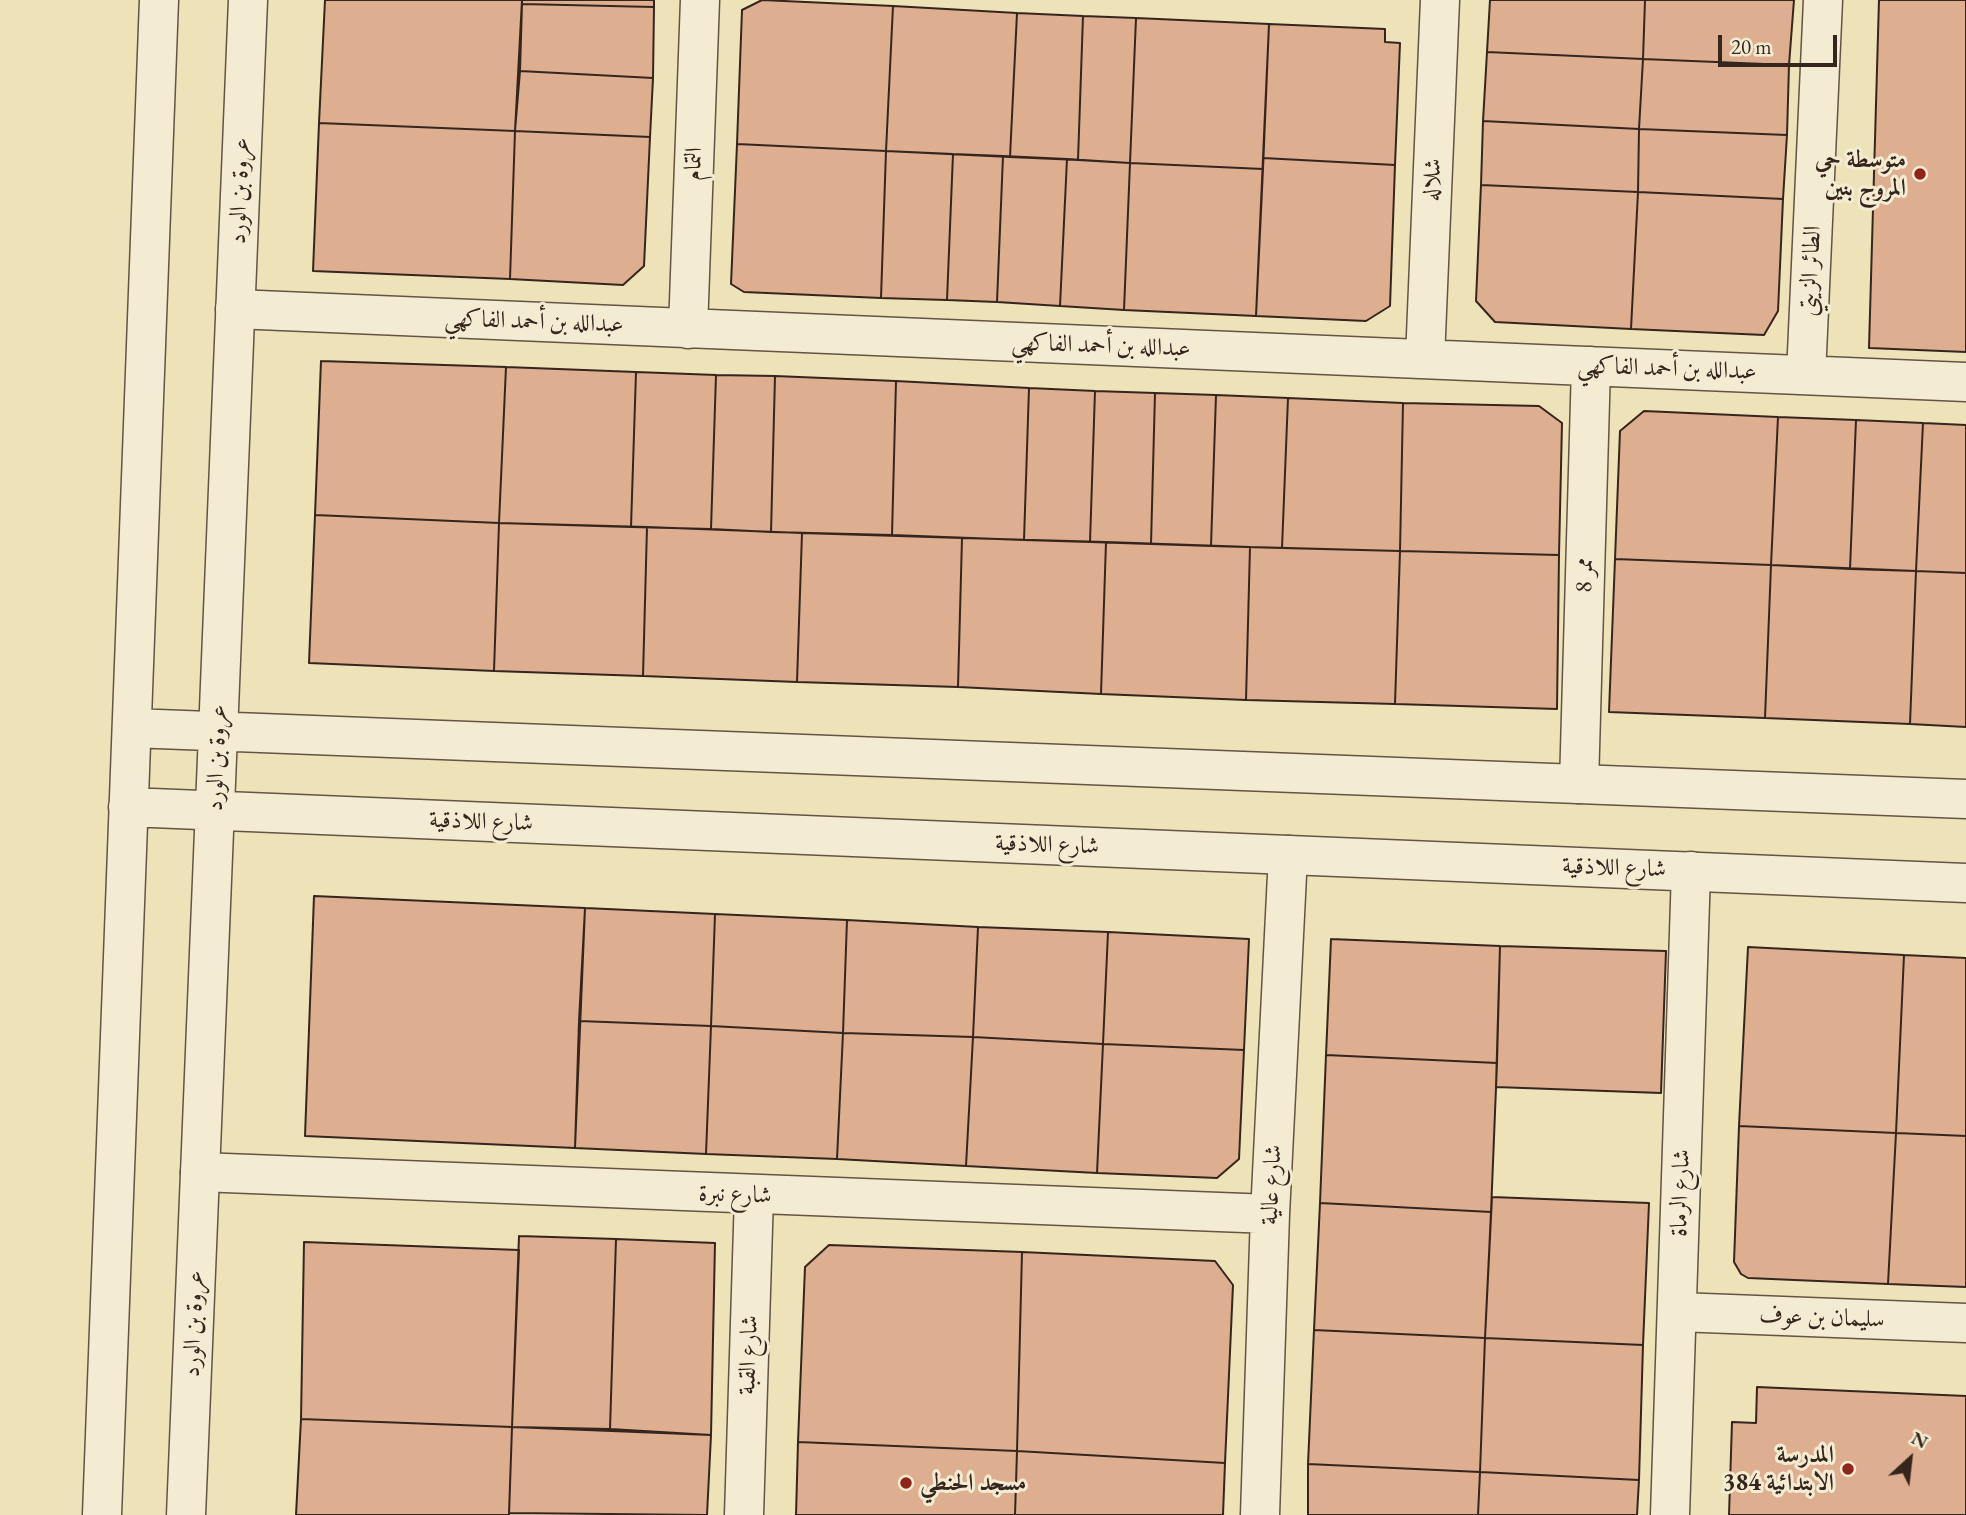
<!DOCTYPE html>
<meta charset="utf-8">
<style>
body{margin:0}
#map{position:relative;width:1966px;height:1515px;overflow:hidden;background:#eee2b9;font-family:"EB Garamond",serif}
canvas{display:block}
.north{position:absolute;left:1875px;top:1424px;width:70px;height:70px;-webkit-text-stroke:5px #f4ecd2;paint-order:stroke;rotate:27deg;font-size:19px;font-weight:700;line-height:28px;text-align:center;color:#35251d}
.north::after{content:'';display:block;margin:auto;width:24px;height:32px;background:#35251d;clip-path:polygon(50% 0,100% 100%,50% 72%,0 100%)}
.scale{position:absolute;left:1718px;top:35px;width:119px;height:32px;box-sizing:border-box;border:4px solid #35251d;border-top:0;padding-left:9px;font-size:21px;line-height:24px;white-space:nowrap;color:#35251d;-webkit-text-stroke:5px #f4ecd2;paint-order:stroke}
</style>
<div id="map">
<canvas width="1966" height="1515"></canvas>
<div class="north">N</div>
<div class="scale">20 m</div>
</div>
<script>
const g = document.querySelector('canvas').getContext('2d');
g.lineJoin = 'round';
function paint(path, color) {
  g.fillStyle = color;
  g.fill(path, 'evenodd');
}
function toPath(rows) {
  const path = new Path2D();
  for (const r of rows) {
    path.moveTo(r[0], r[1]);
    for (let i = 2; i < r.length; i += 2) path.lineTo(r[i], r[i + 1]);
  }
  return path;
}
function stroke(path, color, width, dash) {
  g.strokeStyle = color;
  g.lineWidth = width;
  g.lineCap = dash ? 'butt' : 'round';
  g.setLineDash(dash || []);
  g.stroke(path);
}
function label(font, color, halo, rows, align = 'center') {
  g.font = font + ' "EB Garamond",Amiri,serif';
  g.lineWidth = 6;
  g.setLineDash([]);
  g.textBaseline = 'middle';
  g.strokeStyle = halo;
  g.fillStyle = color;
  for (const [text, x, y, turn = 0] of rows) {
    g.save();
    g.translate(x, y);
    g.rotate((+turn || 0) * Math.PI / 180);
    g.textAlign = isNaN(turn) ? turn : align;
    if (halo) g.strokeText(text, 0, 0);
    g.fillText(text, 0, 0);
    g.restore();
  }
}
const building = toPath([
 [325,0,522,0,515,131,319,123,325,0],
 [522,0,654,0,654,7,522,4,522,0],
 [762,0,893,6,886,151,737,144,742,10,762,0],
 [1490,0,1645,0,1643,59,1487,52,1490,0],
 [1645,0,1794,0,1789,65,1643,59,1645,0],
 [1879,0,1966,0,1966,352,1869,348,1879,0],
 [522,4,654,7,653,78,520,71,522,4],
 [893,6,1017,13,1010,157,886,151,893,6],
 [1017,13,1083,16,1078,160,1010,157,1017,13],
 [1083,16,1136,18,1130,163,1078,160,1083,16],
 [1136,18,1269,24,1263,169,1130,163,1136,18],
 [1269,24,1385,29,1385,42,1400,43,1395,165,1263,158,1269,24],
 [1487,52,1643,59,1639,129,1483,121,1487,52],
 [1643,59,1789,65,1787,135,1639,129,1643,59],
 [520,71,653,78,650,137,515,131,520,71],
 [1483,121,1639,129,1638,192,1481,185,1483,121],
 [319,123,515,131,510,279,313,271,319,123],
 [1639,129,1787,135,1783,199,1638,192,1639,129],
 [515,131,650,137,644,266,623,285,510,279,515,131],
 [737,144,886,151,881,298,744,292,731,284,737,144],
 [886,151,953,154,947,300,881,298,886,151],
 [953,154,1003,156,997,302,947,300,953,154],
 [1003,156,1067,159,1060,306,997,302,1003,156],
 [1263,158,1395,165,1390,306,1366,321,1256,316,1263,158],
 [1067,159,1130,163,1124,310,1060,306,1067,159],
 [1130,163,1263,169,1256,316,1124,310,1130,163],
 [1481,185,1638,192,1631,329,1495,322,1476,301,1481,185],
 [1638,192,1783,199,1778,311,1764,335,1631,329,1638,192],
 [321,361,506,367,499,523,315,515,321,361],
 [506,367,636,372,631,527,499,523,506,367],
 [636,372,716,375,711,529,631,527,636,372],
 [716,375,775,376,771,532,711,529,716,375],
 [775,376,896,381,892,535,771,532,775,376],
 [896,381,1029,388,1024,540,892,535,896,381],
 [1029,388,1095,391,1090,542,1024,540,1029,388],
 [1095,391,1155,393,1151,544,1090,542,1095,391],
 [1155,393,1216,395,1211,546,1151,544,1155,393],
 [1216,395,1288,398,1282,548,1211,546,1216,395],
 [1288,398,1403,403,1400,551,1282,548,1288,398],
 [1403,403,1539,406,1562,423,1559,555,1400,551,1403,403],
 [1644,411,1778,417,1771,565,1615,559,1620,431,1644,411],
 [1778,417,1856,420,1850,569,1771,565,1778,417],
 [1856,420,1923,423,1916,571,1850,569,1856,420],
 [1923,423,1966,425,1966,573,1916,571,1923,423],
 [315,515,499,523,494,671,309,663,315,515],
 [499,523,647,527,643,676,494,671,499,523],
 [647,527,802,533,797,682,643,676,647,527],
 [802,533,962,538,958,687,797,682,802,533],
 [962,538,1106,542,1101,694,958,687,962,538],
 [1106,542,1250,547,1246,700,1101,694,1106,542],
 [1250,547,1400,551,1395,704,1246,700,1250,547],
 [1400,551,1559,555,1557,709,1395,704,1400,551],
 [1615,559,1771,565,1765,718,1609,712,1615,559],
 [1771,565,1916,571,1910,724,1765,718,1771,565],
 [1916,571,1966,573,1966,727,1910,724,1916,571],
 [314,896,585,908,575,1148,305,1136,314,896],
 [585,908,715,914,711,1026,579,1021,585,908],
 [715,914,847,920,843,1033,711,1026,715,914],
 [847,920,978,927,973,1037,843,1033,847,920],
 [978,927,1108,932,1103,1044,973,1037,978,927],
 [1108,932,1249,939,1244,1050,1103,1044,1108,932],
 [1331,939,1500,946,1497,1063,1326,1055,1331,939],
 [1500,946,1666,951,1661,1093,1496,1087,1500,946],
 [1748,947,1904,955,1896,1133,1739,1126,1748,947],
 [1904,955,1966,958,1966,1136,1896,1133,1904,955],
 [579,1021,711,1026,706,1154,575,1148,579,1021],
 [711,1026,843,1033,837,1159,706,1154,711,1026],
 [843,1033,973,1037,966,1166,837,1159,843,1033],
 [973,1037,1103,1044,1097,1173,966,1166,973,1037],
 [1103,1044,1244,1050,1239,1159,1217,1178,1097,1173,1103,1044],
 [1326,1055,1497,1063,1491,1212,1320,1203,1326,1055],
 [1739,1126,1896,1133,1888,1284,1748,1278,1741,1274,1734,1262,1739,1126],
 [1896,1133,1966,1136,1966,1287,1888,1284,1896,1133],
 [1492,1197,1649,1203,1643,1345,1485,1338,1492,1197],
 [1320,1203,1491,1212,1485,1338,1314,1330,1320,1203],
 [519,1236,616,1239,610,1429,512,1427,519,1236],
 [616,1239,715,1243,711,1435,610,1429,616,1239],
 [304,1242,519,1250,512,1427,301,1419,304,1242],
 [829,1245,1022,1252,1017,1451,798,1442,805,1267,829,1245],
 [1022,1252,1215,1261,1233,1285,1225,1463,1017,1451,1022,1252],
 [1314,1330,1485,1338,1480,1472,1308,1464,1314,1330],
 [1485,1338,1643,1345,1639,1480,1480,1472,1485,1338],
 [1757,1387,1966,1396,1966,1515,1729,1515,1732,1422,1756,1423,1757,1387],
 [301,1419,512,1427,509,1515,296,1515,301,1419],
 [512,1427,711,1435,707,1515,509,1513,512,1427],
 [798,1442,1017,1451,1015,1515,796,1515,798,1442],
 [1017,1451,1225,1463,1223,1515,1015,1515,1017,1451],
 [1308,1464,1480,1472,1478,1515,1308,1515,1308,1464],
 [1480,1472,1639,1480,1637,1515,1478,1515,1480,1472]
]);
paint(building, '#deae91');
stroke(building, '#35251d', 2);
const minor = toPath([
 [235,309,1966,382],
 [688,329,700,0],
 [1425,359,1440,0],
 [1806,375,1823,0],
 [1579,784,1591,366],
 [200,1172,1270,1214],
 [1678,1312,1966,1323],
 [744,1515,754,1195],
 [1260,1515,1270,1214,1288,855],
 [1670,1515,1691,871]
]);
const tertiary = toPath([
 [132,728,1966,799],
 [128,807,1966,883],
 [102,1515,159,0],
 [186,1515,248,0]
]);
stroke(minor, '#635444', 41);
stroke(tertiary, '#635444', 41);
stroke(minor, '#f4ecd2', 38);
stroke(tertiary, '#f4ecd2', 38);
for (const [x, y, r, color] of [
 [1920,174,7,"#8f2418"],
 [1848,1469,7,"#8f2418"],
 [906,1483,7,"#8f2418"]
]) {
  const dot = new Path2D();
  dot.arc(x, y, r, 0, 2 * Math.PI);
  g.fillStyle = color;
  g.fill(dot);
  stroke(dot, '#f4ecd2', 2.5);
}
label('bold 24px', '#35251d', '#f4ecd2', [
 ["متوسطة حي",1906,160],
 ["المروج بنين",1906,188],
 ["المدرسة",1834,1455],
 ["الابتدائية 384",1834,1483],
 ["مسجد الحنطي",920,1483,"left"]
], 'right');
label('24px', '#35251d', '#f4ecd2', [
 ["التمام",694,164,-88],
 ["شلاله",1433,180,-88],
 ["عروة بن الورد",240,191,-88],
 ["الطائر الزيتي",1811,271,-87],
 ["عبدالله بن أحمد الفاكهي",534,322,2],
 ["عبدالله بن أحمد الفاكهي",1101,346,2],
 ["عبدالله بن أحمد الفاكهي",1667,369,2],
 ["ممر 8",1585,575,-88],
 ["عروة بن الورد",217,758,-88],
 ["شارع اللاذقية",481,822,2],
 ["شارع اللاذقية",1047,845,2],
 ["شارع اللاذقية",1614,868,2],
 ["شارع عالية",1272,1185,-87],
 ["شارع الرماة",1681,1193,-88],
 ["شارع نبرة",735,1195,2],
 ["سليمان بن عوف",1822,1318,2],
 ["عروة بن الورد",194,1324,-88],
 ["شارع القبة",749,1355,-88]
]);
</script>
